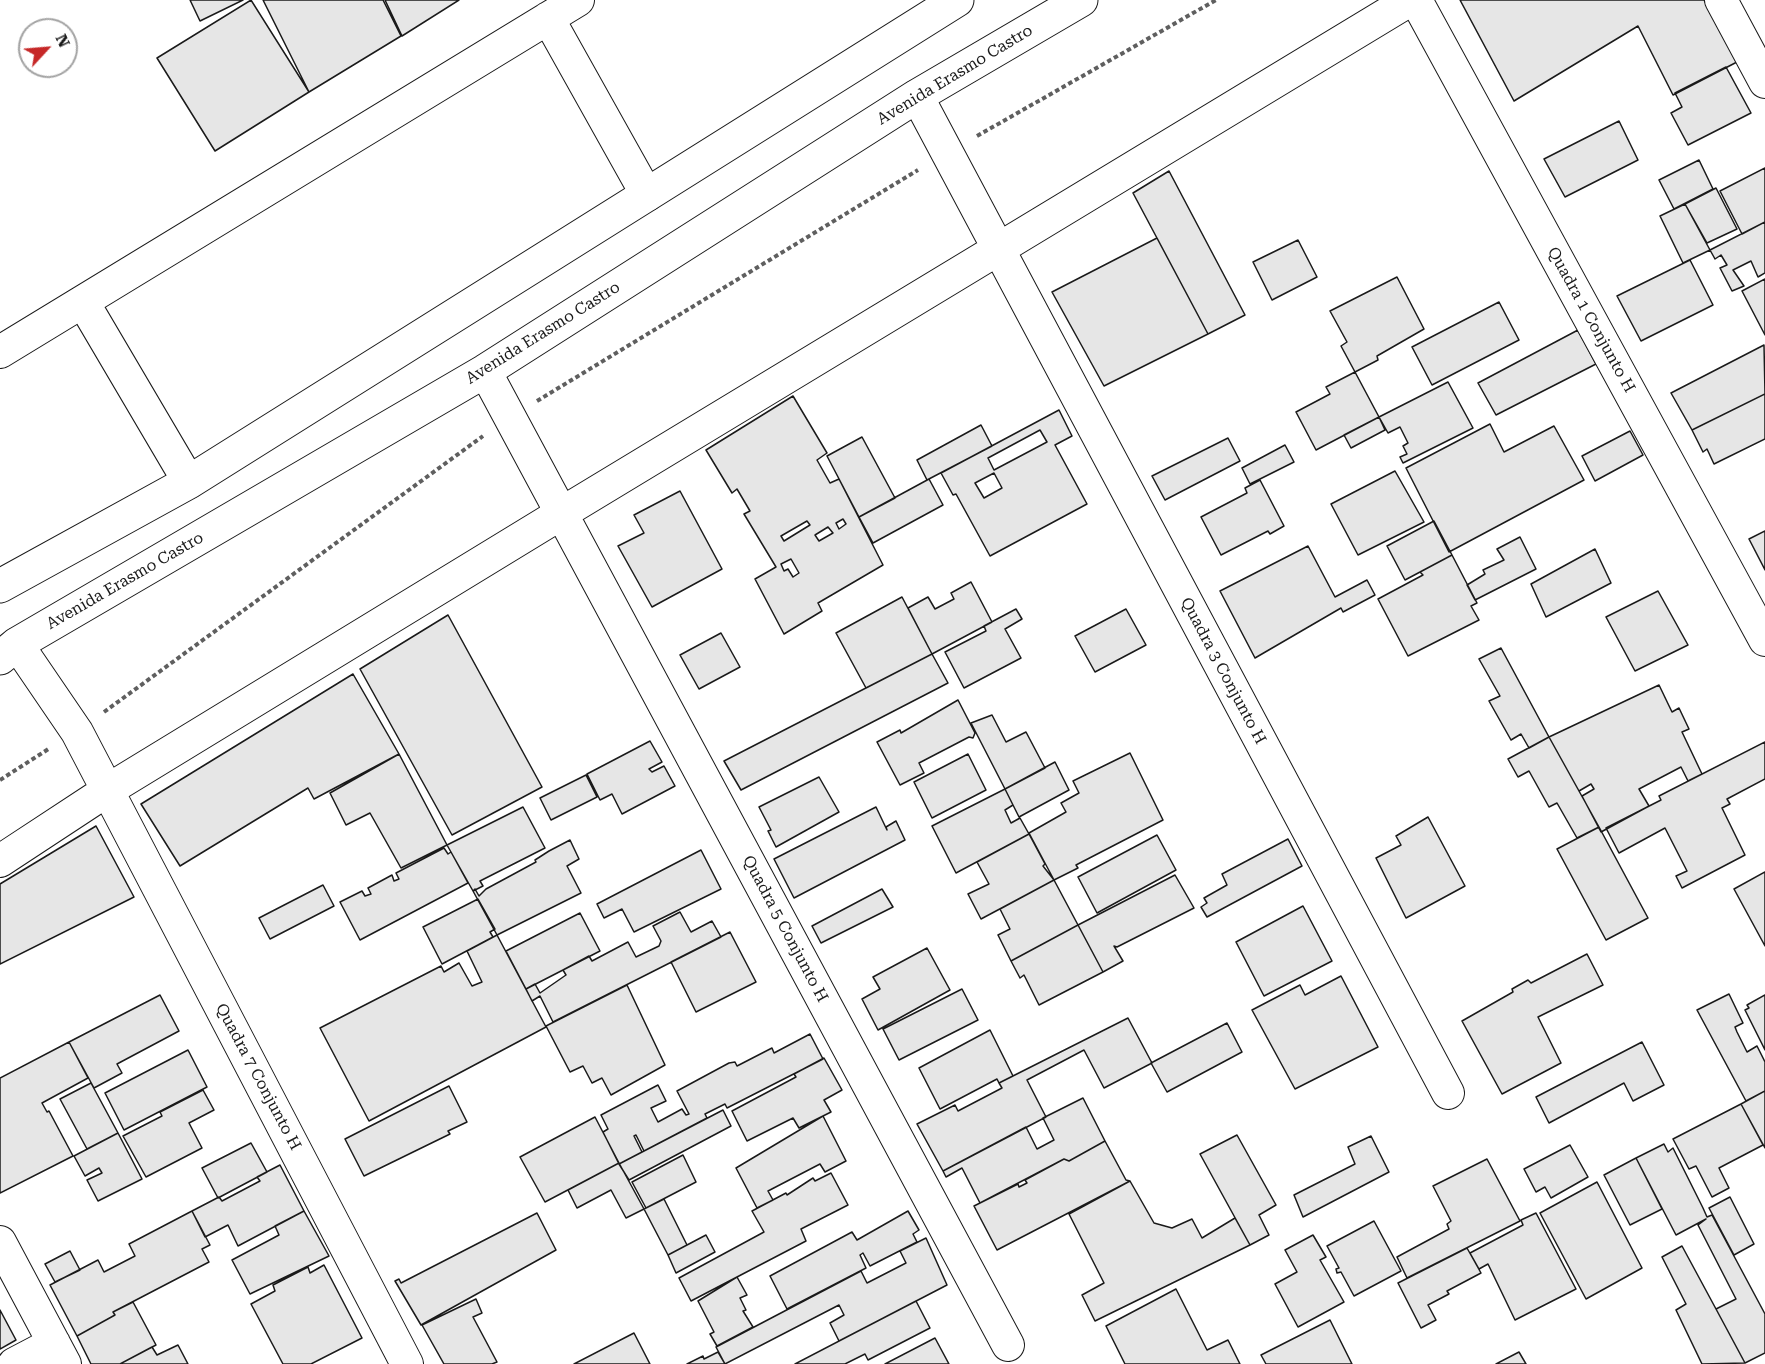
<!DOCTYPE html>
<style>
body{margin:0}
#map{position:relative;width:1765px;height:1364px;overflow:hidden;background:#fff;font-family:"Roboto Serif",serif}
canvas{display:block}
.north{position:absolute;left:18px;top:18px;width:60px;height:60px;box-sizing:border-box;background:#fff;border:2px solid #a3a3a3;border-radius:50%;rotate:64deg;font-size:16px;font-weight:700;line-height:24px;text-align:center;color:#1a1a1a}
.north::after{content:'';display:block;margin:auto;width:21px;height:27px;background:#c62828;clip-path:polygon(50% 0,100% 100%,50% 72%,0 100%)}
</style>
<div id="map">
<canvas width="1765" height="1364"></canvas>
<div class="north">N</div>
</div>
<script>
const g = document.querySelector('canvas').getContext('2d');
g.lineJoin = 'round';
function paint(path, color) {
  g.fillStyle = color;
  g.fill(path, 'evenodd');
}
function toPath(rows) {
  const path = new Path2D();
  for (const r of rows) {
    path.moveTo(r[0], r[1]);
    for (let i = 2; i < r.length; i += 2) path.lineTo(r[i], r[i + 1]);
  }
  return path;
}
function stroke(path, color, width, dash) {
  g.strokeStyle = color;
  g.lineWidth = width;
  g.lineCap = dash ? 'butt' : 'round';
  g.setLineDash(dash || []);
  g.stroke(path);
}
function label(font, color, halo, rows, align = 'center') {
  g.font = font + ' "Roboto Serif",serif';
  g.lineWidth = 4.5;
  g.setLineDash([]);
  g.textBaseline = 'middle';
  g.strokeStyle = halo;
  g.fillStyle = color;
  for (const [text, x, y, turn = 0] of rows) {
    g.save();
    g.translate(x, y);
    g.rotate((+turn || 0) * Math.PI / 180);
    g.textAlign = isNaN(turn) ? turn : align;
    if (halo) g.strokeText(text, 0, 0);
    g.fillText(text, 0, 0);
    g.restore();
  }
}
const building = toPath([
 [190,0,243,0,200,21,190,0],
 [251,0,309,92,215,151,157,58,251,0],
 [263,0,383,0,401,36,309,92,263,0],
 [385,0,459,0,402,36,385,0],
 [1460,0,1704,0,1737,62,1673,95,1638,26,1514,101,1460,0],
 [1726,67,1751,113,1688,145,1671,113,1682,107,1675,93,1726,67],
 [1619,121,1638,160,1565,197,1544,159,1619,121],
 [1699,160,1713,189,1674,209,1659,180,1699,160],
 [1765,168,1765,222,1742,234,1720,191,1765,168],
 [1169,171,1245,315,1208,334,1133,193,1169,171],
 [1716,188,1737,229,1707,243,1685,204,1716,188],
 [1685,204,1710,250,1683,263,1660,216,1685,204],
 [1765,222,1765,273,1758,277,1751,261,1733,270,1744,286,1732,291,1720,268,1727,265,1721,255,1715,259,1710,250,1765,222],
 [1157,238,1208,334,1104,386,1052,292,1157,238],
 [1298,240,1317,277,1272,300,1253,262,1298,240],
 [1690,260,1713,305,1641,341,1617,296,1690,260],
 [1397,277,1424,329,1377,356,1378,360,1355,372,1341,346,1347,342,1330,311,1397,277],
 [1765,279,1765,335,1742,291,1765,279],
 [1499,302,1519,340,1432,385,1412,347,1499,302],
 [1578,330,1596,364,1496,415,1478,383,1578,330],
 [1764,345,1765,394,1692,430,1671,393,1764,345],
 [1355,372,1379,417,1316,450,1296,412,1330,394,1326,387,1355,372],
 [1448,382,1473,428,1403,463,1400,457,1407,454,1403,446,1408,443,1400,427,1388,433,1379,417,1448,382],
 [1765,394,1765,439,1714,464,1707,449,1703,452,1692,430,1765,394],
 [793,396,827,453,817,460,830,483,839,479,883,565,818,603,822,611,784,634,755,579,776,567,744,514,750,511,737,489,732,493,706,450,793,396],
 [843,519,846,524,839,529,836,523,843,519],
 [807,521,810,525,784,541,781,536,807,521],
 [828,527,833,533,819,541,815,535,828,527],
 [791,559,799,573,793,577,788,569,784,571,781,564,791,559],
 [1059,410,1072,436,1055,445,1087,504,990,556,956,494,953,495,941,473,1059,410],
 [1040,430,1047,442,994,470,988,458,1040,430],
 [994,473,1002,488,984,498,975,483,994,473],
 [1379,417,1385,430,1351,448,1344,435,1379,417],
 [1490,424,1504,452,1554,426,1584,480,1449,552,1406,468,1490,424],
 [981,425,992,446,927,480,917,460,981,425],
 [1630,431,1643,455,1595,481,1582,456,1630,431],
 [862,437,895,498,859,517,827,456,862,437],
 [1228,438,1240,461,1165,500,1152,476,1228,438],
 [1285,445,1294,462,1250,484,1242,468,1285,445],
 [1395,471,1424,522,1358,555,1331,504,1395,471],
 [929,479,943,505,873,543,859,517,929,479],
 [1260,480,1284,526,1270,534,1268,531,1221,555,1201,517,1247,493,1245,488,1260,480],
 [680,491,722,569,652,607,618,546,644,533,634,515,680,491],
 [1434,521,1452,555,1405,580,1387,546,1434,521],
 [1765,531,1765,570,1749,539,1765,531],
 [1520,537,1536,569,1475,600,1467,585,1485,574,1483,570,1504,560,1497,549,1520,537],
 [1308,546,1335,597,1367,580,1375,595,1343,612,1341,608,1255,658,1220,591,1308,546],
 [1595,549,1611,583,1546,617,1531,584,1595,549],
 [1452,555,1477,603,1471,606,1479,620,1408,656,1378,599,1423,575,1420,572,1452,555],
 [971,582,992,622,932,654,908,608,928,597,935,609,954,599,951,593,971,582],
 [1658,591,1688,645,1635,671,1606,617,1658,591],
 [902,597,932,654,866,688,836,633,902,597],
 [1016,609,1022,619,1005,629,1021,658,964,688,945,652,986,631,984,626,1016,609],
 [1126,609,1146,645,1095,672,1075,636,1126,609],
 [448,615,542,787,452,835,360,669,448,615],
 [721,633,740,667,699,689,680,655,721,633],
 [1501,648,1549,737,1529,748,1521,734,1511,740,1489,701,1500,696,1479,659,1501,648],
 [932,654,948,683,741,790,724,761,932,654],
 [353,674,399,754,314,799,308,788,180,866,141,804,353,674],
 [1659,685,1672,712,1679,708,1689,729,1682,732,1702,774,1688,781,1681,767,1639,789,1649,806,1601,832,1582,796,1594,789,1591,784,1579,791,1549,737,1659,685],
 [958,700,975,733,973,738,969,737,919,763,924,773,900,785,877,742,900,730,901,733,958,700],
 [992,715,1006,742,1026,732,1045,768,1005,789,971,723,992,715],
 [1549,737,1599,827,1577,838,1557,803,1549,807,1529,771,1518,777,1508,759,1549,737],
 [650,741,662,762,649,769,652,772,664,766,675,786,622,814,612,794,600,800,587,774,650,741],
 [1765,742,1765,779,1727,799,1730,804,1722,808,1745,855,1682,888,1676,876,1687,871,1665,828,1619,853,1606,828,1661,800,1659,796,1765,742],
 [1130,753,1163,820,1076,865,1078,868,1054,880,1029,833,1066,812,1061,803,1079,793,1073,781,1130,753],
 [399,754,447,845,401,868,370,813,346,825,330,793,399,754],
 [968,754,986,790,932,818,914,782,968,754],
 [1055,762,1069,790,1019,817,1005,789,1055,762],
 [586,775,597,797,551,820,540,798,586,775],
 [819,777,839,812,776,847,768,831,771,830,759,807,819,777],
 [1005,789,1013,805,1005,810,1011,823,1020,818,1029,834,956,873,932,826,1005,789],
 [523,807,545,848,480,881,483,886,473,891,447,845,523,807],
 [876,807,887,830,886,827,896,821,905,840,794,898,774,859,876,807],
 [1428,817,1465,886,1406,918,1376,858,1401,845,1396,836,1428,817],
 [96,826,134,897,0,964,0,884,96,826],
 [1599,827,1648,918,1606,940,1557,849,1599,827],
 [1029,834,1045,864,1043,866,1054,880,981,919,968,894,989,884,977,862,1029,834],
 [1157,835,1176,870,1097,913,1078,877,1157,835],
 [1288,839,1302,866,1207,917,1201,907,1207,903,1204,898,1227,885,1222,874,1288,839],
 [570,840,579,859,567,866,581,893,497,935,473,891,475,889,479,896,486,889,536,862,535,860,549,851,570,840],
 [444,848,448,854,451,852,468,883,360,940,340,902,362,891,365,896,371,894,368,888,392,875,394,881,399,879,396,873,444,848],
 [701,850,721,889,634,932,622,909,604,918,597,904,701,850],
 [1765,872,1765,946,1734,889,1765,872],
 [1175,875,1194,908,1117,947,1114,946,1123,961,1103,972,1078,925,1175,875],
 [1054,880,1078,925,1011,961,998,935,1010,929,1000,909,1054,880],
 [323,885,334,906,270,939,259,918,323,885],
 [882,889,893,907,821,943,812,926,882,889],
 [478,899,495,929,490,932,493,937,442,964,423,927,478,899],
 [1303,906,1332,961,1264,996,1236,942,1303,906],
 [680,912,691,932,712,921,721,937,553,1022,540,996,532,1001,526,989,535,984,540,993,566,975,563,970,589,956,592,961,628,942,636,957,659,946,661,941,653,926,680,912],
 [580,913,600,951,526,989,506,951,580,913],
 [1078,925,1103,972,1039,1005,1024,975,1020,978,1011,961,1078,925],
 [730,932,756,982,696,1012,671,962,730,932],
 [497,935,546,1027,369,1121,320,1028,441,966,444,972,459,963,472,986,482,982,467,951,497,935],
 [927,948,950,990,878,1030,862,999,880,989,873,977,927,948],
 [1587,954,1603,985,1538,1017,1561,1063,1502,1094,1462,1021,1513,992,1512,989,1528,980,1531,983,1587,954],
 [1341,976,1378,1047,1295,1089,1252,1010,1300,985,1305,995,1341,976],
 [627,985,665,1065,611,1095,602,1078,592,1083,583,1066,570,1072,546,1026,627,985],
 [962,989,978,1020,899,1060,883,1029,962,989],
 [1729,994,1743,1023,1735,1027,1737,1032,1747,1052,1757,1046,1765,1062,1765,1091,1746,1101,1697,1010,1729,994],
 [160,995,179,1031,117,1064,122,1073,94,1088,69,1042,160,995],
 [1765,995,1765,1050,1745,1010,1749,1008,1747,1005,1765,995],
 [1128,1018,1152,1063,1104,1088,1084,1050,1027,1080,1046,1117,943,1171,917,1124,955,1105,958,1111,1002,1088,999,1083,1128,1018],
 [1227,1023,1242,1052,1167,1092,1151,1063,1227,1023],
 [990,1030,1013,1076,999,1083,997,1079,940,1109,919,1068,990,1030],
 [810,1034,823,1059,727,1108,725,1104,705,1114,707,1118,644,1151,636,1135,634,1136,642,1152,619,1164,603,1132,608,1129,601,1115,658,1085,666,1101,651,1108,658,1122,682,1109,686,1115,689,1114,677,1091,729,1063,735,1062,737,1066,772,1048,774,1053,810,1034],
 [69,1042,88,1078,42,1103,47,1112,49,1111,73,1156,0,1193,0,1078,69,1042],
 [1642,1042,1664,1085,1633,1101,1624,1083,1549,1123,1536,1097,1642,1042],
 [188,1050,207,1087,124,1130,105,1093,188,1050],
 [824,1058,842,1090,824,1100,831,1112,799,1128,793,1118,747,1141,732,1111,796,1077,794,1074,824,1058],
 [91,1083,118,1133,87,1149,60,1099,91,1083],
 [449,1086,467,1122,448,1131,450,1134,364,1176,345,1139,449,1086],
 [203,1090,214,1110,189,1123,202,1148,146,1177,123,1136,162,1116,160,1112,203,1090],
 [1765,1091,1765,1148,1741,1104,1765,1091],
 [1083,1098,1105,1141,1069,1161,1064,1159,980,1203,962,1168,946,1177,943,1171,1026,1127,1037,1149,1054,1140,1043,1118,1083,1098],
 [1741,1104,1763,1145,1719,1168,1729,1188,1712,1197,1696,1166,1689,1169,1673,1139,1741,1104],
 [723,1110,731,1126,629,1180,619,1164,723,1110],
 [823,1116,846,1161,825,1172,820,1164,768,1191,773,1200,757,1208,736,1168,823,1116],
 [595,1117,619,1163,545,1202,520,1157,595,1117],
 [118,1133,142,1179,98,1201,87,1180,102,1173,99,1168,85,1176,74,1156,118,1133],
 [1237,1135,1276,1205,1259,1215,1269,1235,1250,1245,1200,1154,1237,1135],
 [1371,1136,1389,1172,1303,1217,1294,1195,1355,1164,1348,1147,1371,1136],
 [1105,1141,1126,1180,1130,1181,997,1250,974,1206,1018,1184,1019,1187,1027,1183,1025,1180,1064,1159,1069,1161,1105,1141],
 [251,1143,267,1172,218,1198,202,1168,251,1143],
 [1664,1144,1668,1152,1673,1148,1703,1208,1707,1217,1712,1215,1765,1314,1765,1353,1745,1363,1716,1309,1736,1299,1698,1225,1706,1219,1676,1235,1636,1158,1664,1144],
 [1570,1145,1588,1177,1551,1198,1545,1187,1536,1192,1524,1169,1570,1145],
 [683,1155,696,1182,646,1208,632,1182,683,1155],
 [1636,1158,1662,1209,1630,1225,1604,1175,1636,1158],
 [1487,1159,1520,1221,1407,1278,1397,1257,1449,1229,1447,1224,1451,1221,1433,1186,1487,1159],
 [619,1163,644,1209,626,1218,611,1190,577,1208,568,1190,619,1163],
 [280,1165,304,1211,238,1246,228,1225,205,1237,192,1211,219,1197,222,1201,260,1181,257,1177,280,1165],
 [831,1173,848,1205,801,1229,806,1241,691,1301,679,1278,764,1232,752,1211,786,1193,787,1195,813,1178,815,1181,831,1173],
 [1130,1181,1154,1223,1172,1228,1192,1219,1202,1238,1235,1218,1250,1245,1095,1321,1082,1295,1104,1283,1069,1214,1130,1181],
 [1597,1182,1642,1268,1586,1299,1540,1213,1597,1182],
 [1730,1197,1754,1244,1734,1255,1709,1208,1730,1197],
 [664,1199,687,1245,668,1255,644,1209,664,1199],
 [192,1211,210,1245,202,1249,209,1262,113,1312,115,1315,77,1336,50,1285,98,1260,104,1272,135,1256,129,1244,192,1211],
 [304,1211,329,1256,250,1294,232,1260,279,1235,275,1226,304,1211],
 [908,1211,919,1230,913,1234,917,1242,870,1266,863,1253,860,1255,866,1268,787,1309,770,1276,852,1232,857,1240,908,1211],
 [537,1213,556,1250,421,1325,395,1281,399,1279,401,1283,537,1213],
 [1536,1213,1576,1289,1515,1320,1488,1264,1479,1269,1470,1253,1523,1225,1521,1220,1536,1213],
 [1374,1221,1401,1271,1354,1296,1341,1272,1337,1273,1336,1269,1339,1268,1327,1246,1374,1221],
 [706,1235,715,1252,676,1273,668,1255,706,1235],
 [1313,1235,1326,1257,1320,1260,1344,1302,1298,1327,1275,1284,1297,1272,1285,1250,1313,1235],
 [926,1238,947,1285,839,1341,830,1323,844,1315,839,1305,725,1364,716,1347,861,1271,867,1283,906,1263,900,1251,926,1238],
 [1682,1246,1716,1309,1745,1363,1702,1364,1676,1310,1686,1304,1662,1257,1682,1246],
 [1467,1248,1481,1273,1447,1291,1449,1294,1428,1305,1436,1320,1421,1328,1398,1283,1467,1248],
 [70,1251,80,1270,55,1282,45,1264,70,1251],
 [324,1265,362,1338,311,1364,283,1364,251,1304,275,1291,273,1285,308,1267,310,1273,324,1265],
 [737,1277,747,1295,740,1298,746,1310,743,1311,753,1327,717,1346,710,1334,714,1332,698,1301,737,1277],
 [1176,1289,1207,1350,1228,1340,1240,1364,1125,1364,1106,1326,1176,1289],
 [476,1299,482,1313,473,1317,497,1362,492,1364,444,1364,422,1325,476,1299],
 [916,1301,930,1328,868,1360,865,1354,845,1364,795,1364,916,1301],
 [133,1302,156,1345,120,1364,91,1364,77,1336,115,1315,113,1312,133,1302],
 [0,1310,16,1340,0,1349,0,1310],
 [1330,1320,1352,1364,1266,1364,1261,1355,1330,1320],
 [634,1333,650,1364,574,1364,634,1333],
 [935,1338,949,1364,885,1364,935,1338],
 [178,1345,188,1364,120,1364,152,1347,157,1355,178,1345],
 [718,1352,725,1364,687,1364,703,1356,704,1359,718,1352],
 [1519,1352,1526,1364,1496,1364,1519,1352]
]);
paint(building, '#e6e6e6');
stroke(building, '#1a1a1a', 1.5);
const street = toPath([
 [1416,0,1765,640],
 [1721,0,1765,82],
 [548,18,647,195],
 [917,96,1448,1093],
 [83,302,189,482],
 [0,352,578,0],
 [485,371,1008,1345],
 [17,644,77,732,407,1364],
 [0,861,108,790,562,513,1410,0],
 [0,1242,65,1364],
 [14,1364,54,1343]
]);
const primary = toPath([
 [0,586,189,482,957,0],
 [0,658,17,644,485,371,917,96,1081,0]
]);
stroke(street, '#1a1a1a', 34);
stroke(primary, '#1a1a1a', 35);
stroke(toPath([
 [977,136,1216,0],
 [537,401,918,170],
 [104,712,483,436],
 [0,780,50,748]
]), '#5f5f5f', 4, [4.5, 3]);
stroke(street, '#fff', 32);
stroke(primary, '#fff', 33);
label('16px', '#1a1a1a', '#fff', [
 ["Avenida Erasmo Castro",955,75,-31],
 ["Quadra 1 Conjunto H",1591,320,61],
 ["Avenida Erasmo Castro",543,333,-32],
 ["Avenida Erasmo Castro",125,581,-30],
 ["Quadra 3 Conjunto H",1223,671,62],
 ["Quadra 5 Conjunto H",785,929,62],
 ["Quadra 7 Conjunto H",258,1077,62]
]);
</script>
